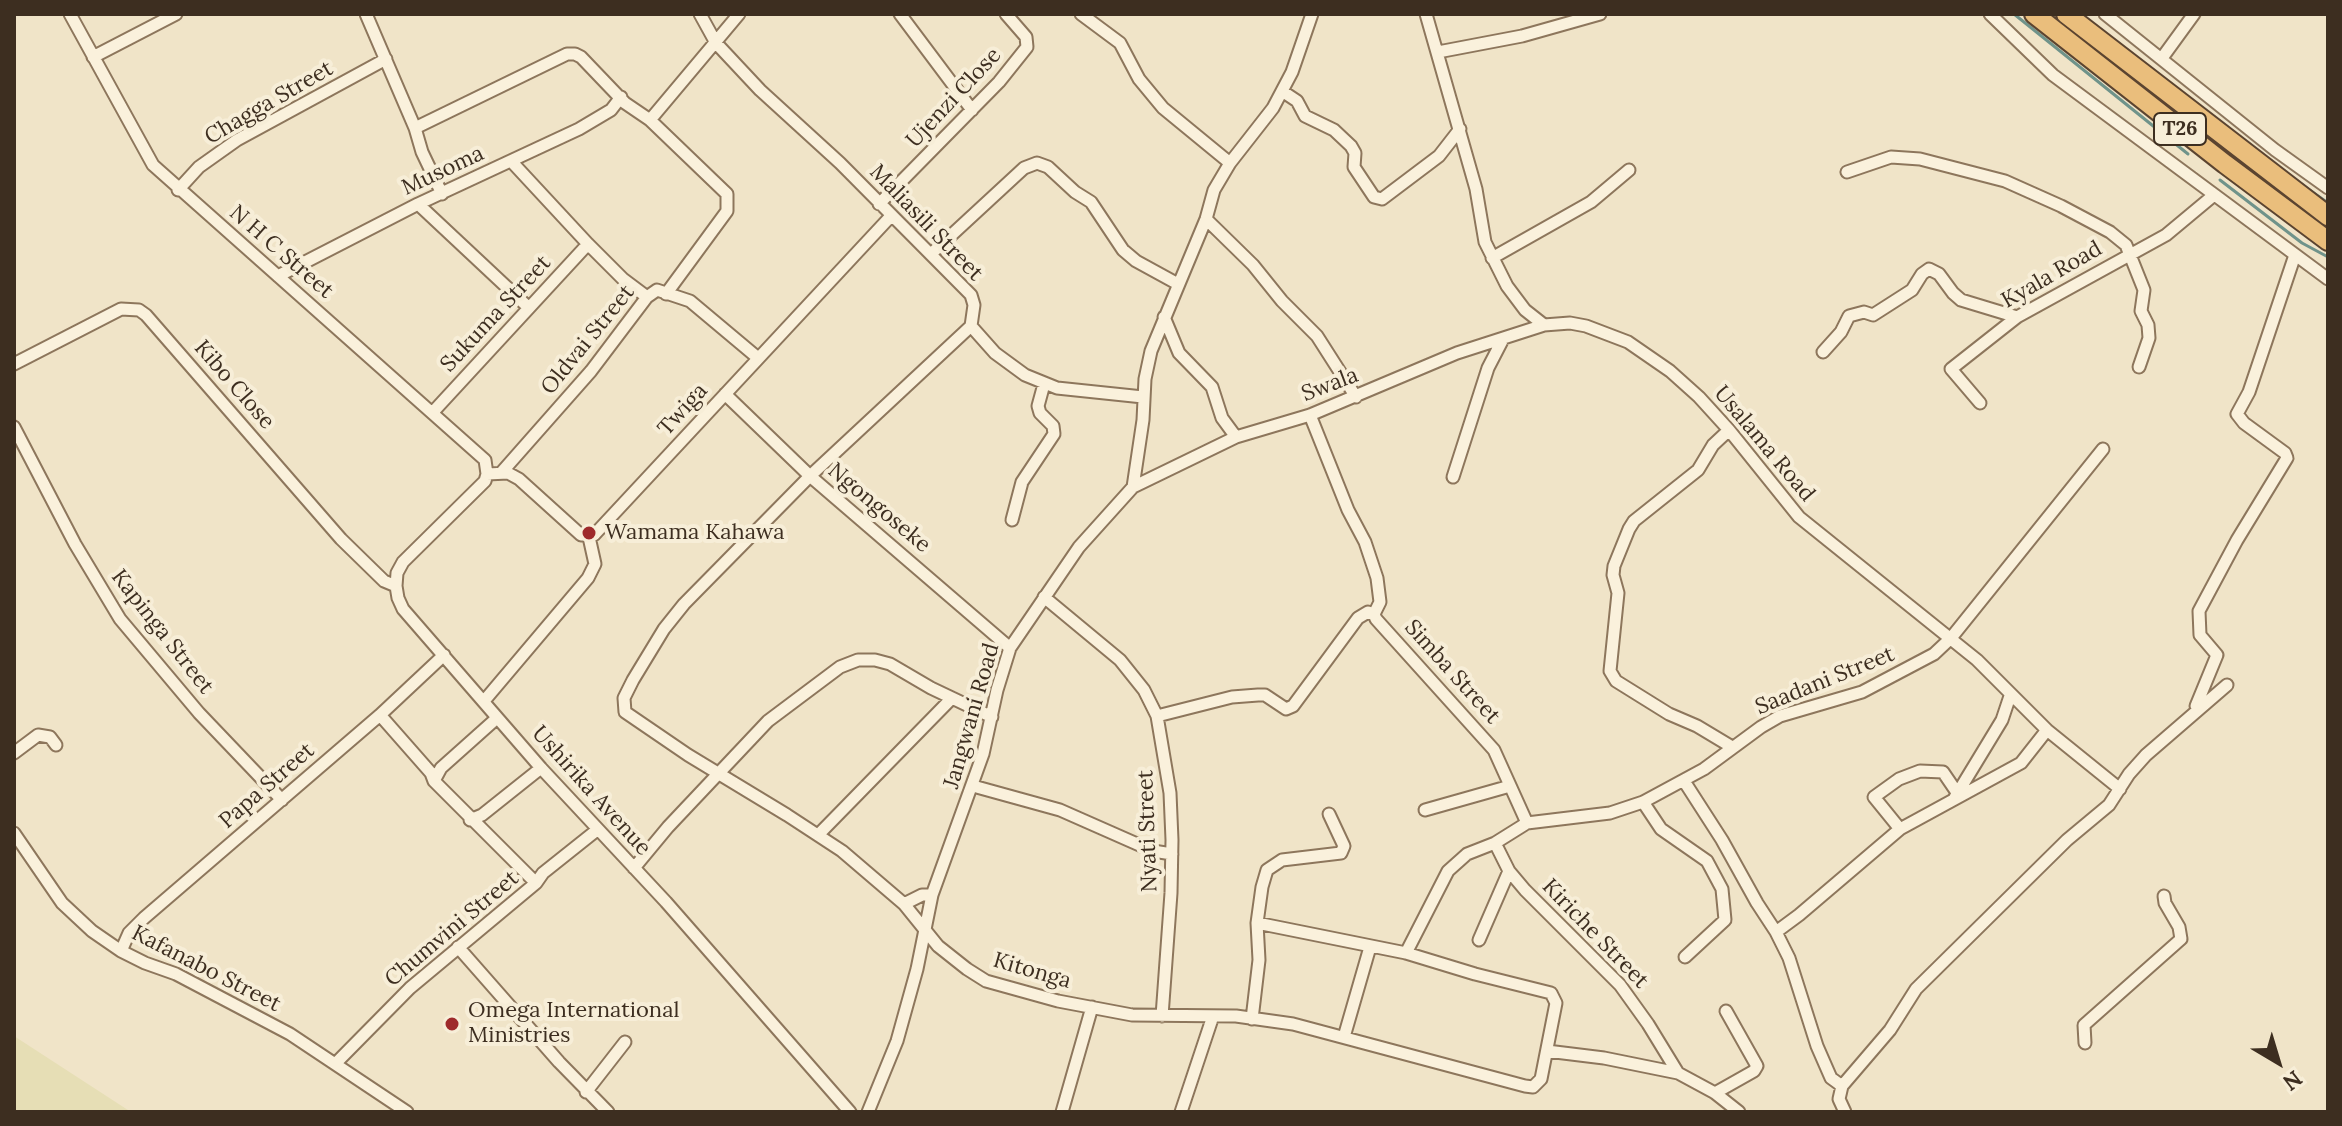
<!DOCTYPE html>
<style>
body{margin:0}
#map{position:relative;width:2342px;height:1126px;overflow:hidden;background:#f0e4c8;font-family:Lora,serif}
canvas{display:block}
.frame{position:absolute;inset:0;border:16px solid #3d2e20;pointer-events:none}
.north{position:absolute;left:2238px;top:1022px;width:80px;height:80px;-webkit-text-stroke:6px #f7eed8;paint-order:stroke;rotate:142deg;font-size:22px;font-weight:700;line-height:32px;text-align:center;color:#3d2e20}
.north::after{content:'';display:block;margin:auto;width:28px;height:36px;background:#3d2e20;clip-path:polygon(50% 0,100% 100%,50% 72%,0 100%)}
</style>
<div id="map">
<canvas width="2342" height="1126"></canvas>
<div class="frame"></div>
<div class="north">N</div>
</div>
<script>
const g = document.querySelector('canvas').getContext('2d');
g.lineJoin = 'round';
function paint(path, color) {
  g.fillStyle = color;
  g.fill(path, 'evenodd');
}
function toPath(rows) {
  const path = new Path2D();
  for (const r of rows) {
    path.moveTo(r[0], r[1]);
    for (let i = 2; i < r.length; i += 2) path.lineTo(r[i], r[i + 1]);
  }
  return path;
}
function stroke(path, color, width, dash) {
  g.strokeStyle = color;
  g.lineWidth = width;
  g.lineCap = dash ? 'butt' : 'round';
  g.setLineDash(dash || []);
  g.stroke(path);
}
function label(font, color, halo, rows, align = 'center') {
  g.font = font + ' Lora,serif';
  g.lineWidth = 8;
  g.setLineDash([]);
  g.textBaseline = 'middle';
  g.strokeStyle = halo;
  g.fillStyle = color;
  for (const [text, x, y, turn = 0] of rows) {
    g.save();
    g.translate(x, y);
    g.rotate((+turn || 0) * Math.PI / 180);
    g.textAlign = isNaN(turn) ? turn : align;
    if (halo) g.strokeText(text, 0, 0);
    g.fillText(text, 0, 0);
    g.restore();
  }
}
paint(toPath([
 [14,1036,131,1112,14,1112]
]), '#e6deb5');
stroke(toPath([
 [2014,14,2188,154],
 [2287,174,2328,203],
 [2220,180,2302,243,2328,257]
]), '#6f938a', 3);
const minor = toPath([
 [70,14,153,165,485,460,487,474,485,481,403,562,397,573,396,586,398,598,403,609,541,768,666,902,850,1112],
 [366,14,415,128,422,152,442,194],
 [700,14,716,43,760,90,840,163,971,295,974,305,971,326,995,353,1025,375,1057,388,1143,397],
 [900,14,972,110],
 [1081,14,1120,43,1139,79,1163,108,1230,163],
 [1426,14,1476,189,1485,242,1507,286,1525,310,1544,325,1570,323,1586,326,1628,342,1670,371,1699,397,1729,430,1799,517,1977,660,2047,730,2120,789],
 [1990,14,2053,75,2328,279],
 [2105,14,2275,150,2328,188],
 [1438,52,1522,36,1600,14],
 [93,57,176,14],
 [2162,58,2194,14],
 [1282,91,1297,101,1305,116,1334,130,1351,146,1355,153,1354,167,1374,197,1382,199,1439,156,1460,129],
 [650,120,739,14],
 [415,128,567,54,575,54,581,57,625,103,650,120,727,194,727,211,666,294],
 [511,161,588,244,623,279,647,297],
 [1847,172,1891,157,1920,159,2005,181,2061,206,2110,232,2126,245,2144,290,2141,311,2148,325,2149,338,2139,367],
 [178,190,199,167,237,140,386,59],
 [418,204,528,307],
 [879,204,999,82,1027,47,1026,37,1006,14],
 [1206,219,1253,265,1282,301,1317,336,1356,397],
 [932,253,1024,168,1037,163,1048,167,1075,192,1091,202,1123,250,1136,261,1178,284],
 [1492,258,1591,202,1629,170],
 [278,276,418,204,579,129,611,110,621,97],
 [1164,317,1179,353,1212,387,1222,418,1236,437],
 [971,326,810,476,684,604,664,629,633,680,624,698,625,712,688,755,787,815,842,851,904,904,938,946,967,969,986,981,1058,1001,1132,1015,1236,1016,1293,1024,1525,1086,1533,1087,1541,1079,1556,1003,1551,993,1475,974,1406,953,1257,923],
 [1823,352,1841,332,1849,316,1864,312,1873,315,1912,290,1922,274,1929,269,1939,274,1953,293,1961,300,2017,317],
 [14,364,121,309,139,310,146,315,341,539,384,581,396,586],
 [725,394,810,476,1010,648],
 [1980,403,1951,369,2017,317,2166,235,2214,195],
 [433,412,588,244],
 [1310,415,1348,510,1365,542,1377,578,1380,602,1374,614,1376,619,1494,750,1527,823],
 [14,427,75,544,120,619,199,713,282,800],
 [1729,430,1713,445,1698,470,1634,521,1629,529,1614,566,1613,575,1618,593,1610,671,1616,681,1669,714,1697,726,1732,747],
 [501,473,591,371,647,297,657,290,690,301,758,358],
 [487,474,508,473,519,479,581,535,594,535,891,216],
 [1453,477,1488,368,1503,339],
 [1133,487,1236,437,1310,415,1457,353,1544,325],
 [1012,520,1022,482,1054,434,1053,426,1040,413,1038,406,1044,384],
 [1044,597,1120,660,1144,690,1157,716,1170,793,1172,840,1171,893,1162,1016],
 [484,701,588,578,595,564,589,537],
 [2196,706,2217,655,2200,635,2199,611,2237,540,2287,458,2285,453,2244,423,2237,414,2249,392,2295,255],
 [380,715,431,773,434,781,536,883],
 [1157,716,1232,697,1258,695,1265,695,1286,709,1293,706,1358,618,1368,612,1374,614],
 [14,753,38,735,50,737,56,745],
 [434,781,441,768,497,718],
 [1684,781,1722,840,1757,903,1776,932,1789,958,1817,1046,1831,1078,1842,1086,1890,1030,1916,989,2067,840,2109,805,2129,774,2146,755,2227,685],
 [973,786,1060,810,1153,851,1172,854],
 [1954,799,2002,720,2010,696],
 [1643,802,1661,829,1707,861,1722,889,1725,920,1685,957],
 [1425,810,1510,786],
 [470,820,482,815,541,768],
 [1900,829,1874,797,1899,779,1920,771,1943,772,1958,794],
 [14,833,62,903,92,931,121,951,145,963,176,974,290,1034,407,1112],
 [819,834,952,698],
 [1495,843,1509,871,1525,890,1620,985,1648,1024,1678,1073,1715,1093,1739,1112],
 [634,868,668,827,768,721,840,667,858,660,875,660,890,664,931,688,992,717],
 [904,904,922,895,932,895],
 [1776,932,1799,915,1900,829,2021,763,2047,730],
 [1479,940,1509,871],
 [458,947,559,1062,608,1112],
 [121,951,129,933,144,918,380,715,444,655],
 [1406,953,1448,871,1467,854,1495,843,1527,823,1610,813,1643,802,1704,769,1761,727,1780,716,1862,692,1934,654,1951,638,2103,449],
 [1252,1019,1259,960,1257,923,1262,887,1267,870,1282,860,1341,853,1344,846,1329,814],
 [1344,1037,1370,947],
 [2085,1043,2084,1025,2181,939,2179,927,2165,903,2164,896],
 [1547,1051,1604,1058,1678,1073],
 [336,1063,410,988,536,883,543,873,597,830],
 [1842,1086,1839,1099,1845,1112],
 [586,1092,625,1042],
 [1715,1093,1754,1071,1757,1066,1726,1011],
 [868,1112,897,1041,917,969,932,895,983,754,997,690,1010,648,1079,547,1133,487,1143,420,1145,379,1151,351,1206,219,1214,190,1230,163,1273,108,1292,72,1312,14],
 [1062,1112,1092,1007],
 [1181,1112,1213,1016]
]);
const trunk = toPath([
 [2034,14,2225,164,2328,241],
 [2066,14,2328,216]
]);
stroke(minor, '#8d765c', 15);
stroke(trunk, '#5b4430', 22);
stroke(minor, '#faf1dc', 11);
stroke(trunk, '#eabe7c', 18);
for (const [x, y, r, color] of [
 [589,533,8,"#9e2a2b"],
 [452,1024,8,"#9e2a2b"]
]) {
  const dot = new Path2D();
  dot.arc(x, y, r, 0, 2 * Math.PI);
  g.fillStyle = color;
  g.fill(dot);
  stroke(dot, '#f7eed8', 3);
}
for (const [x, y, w] of [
 [2180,129,52]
]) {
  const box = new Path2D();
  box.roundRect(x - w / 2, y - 16, w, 32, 6);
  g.fillStyle = '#f7eed8';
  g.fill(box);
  stroke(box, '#3d2e20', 2);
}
label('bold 20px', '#3d2e20', null, [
 ["T26",2180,129]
]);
label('22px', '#3d2e20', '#f7eed8', [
 ["Ujenzi Close",954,98,-47],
 ["Chagga Street",269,103,-30],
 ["Musoma",443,171,-25],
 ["Maliasili Street",926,223,46],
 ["N H C Street",281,252,41],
 ["Kyala Road",2052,275,-30],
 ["Sukuma Street",496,314,-47],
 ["Oldvai Street",588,340,-51],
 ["Kibo Close",234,385,49],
 ["Swala",1330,385,-21],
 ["Twiga",683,410,-48],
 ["Usalama Road",1764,444,50],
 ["Ngongoseke",879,508,40],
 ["Kapinga Street",162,632,52],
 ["Simba Street",1452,672,48],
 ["Saadani Street",1825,681,-22],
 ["Jangwani Road",972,716,-74],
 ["Papa Street",267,786,-41],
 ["Ushirika Avenue",591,791,48],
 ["Nyati Street",1148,831,-92],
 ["Chumvini Street",452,929,-40],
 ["Kiriche Street",1595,934,46],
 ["Kafanabo Street",206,969,27],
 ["Kitonga",1032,971,16]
]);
label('22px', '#3d2e20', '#f7eed8', [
 ["Wamama Kahawa",605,533],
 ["Omega International",468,1011],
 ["Ministries",468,1036]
], 'left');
</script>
